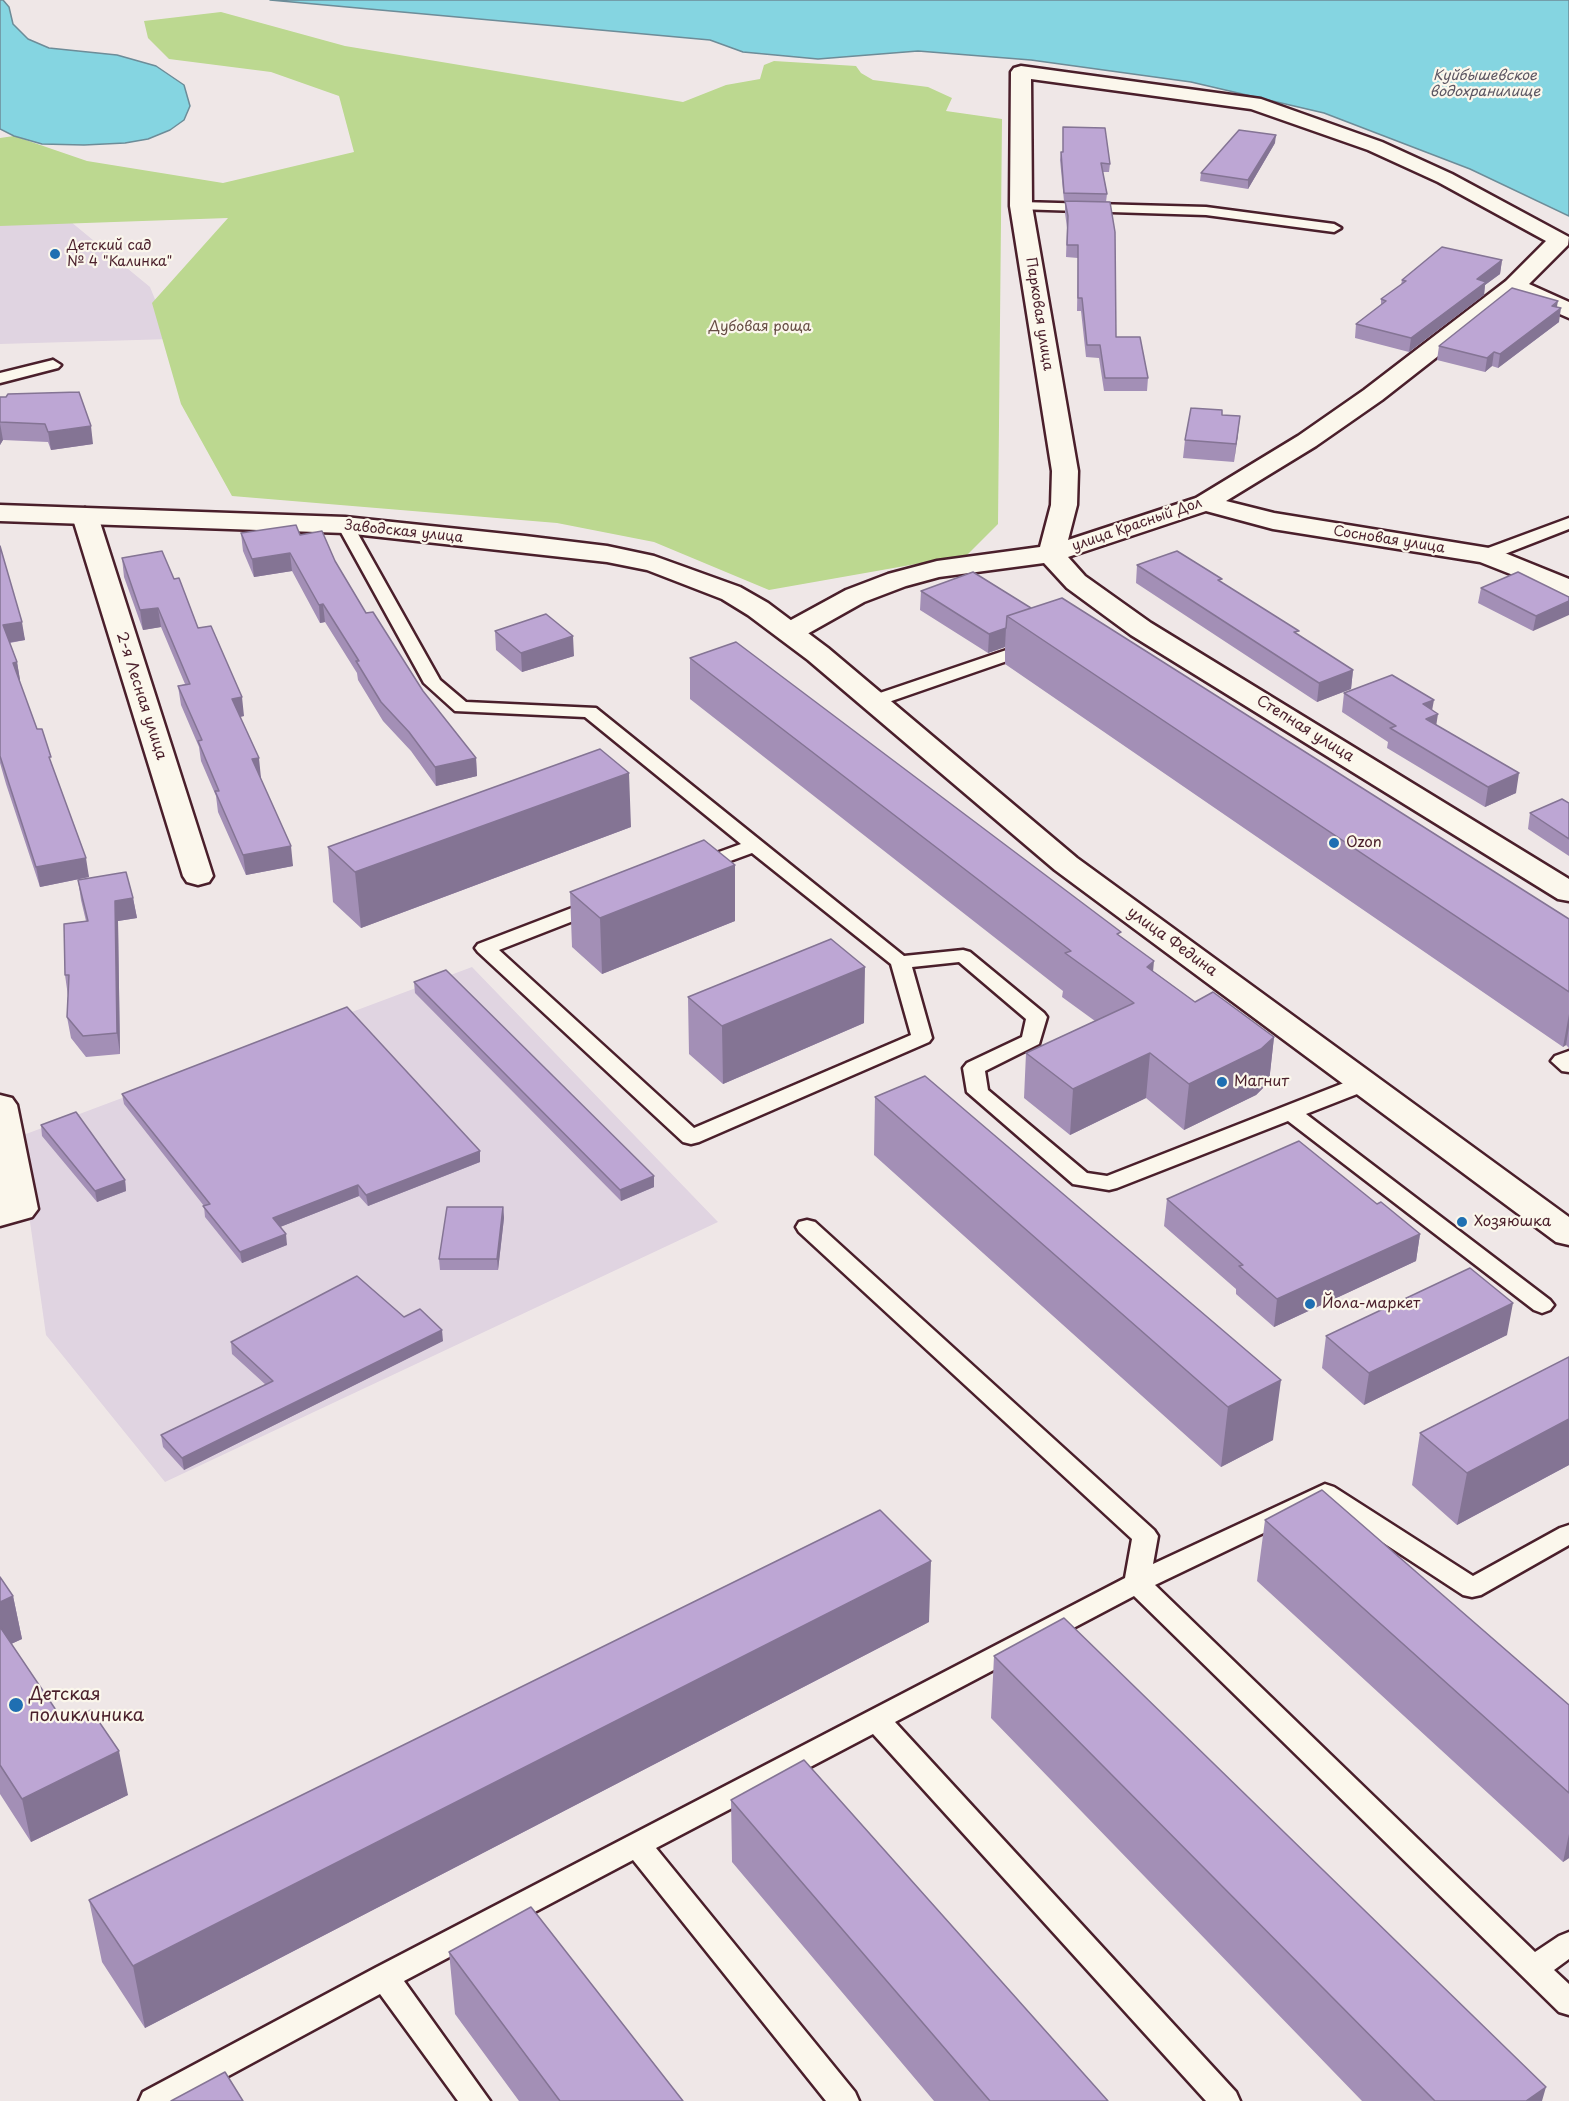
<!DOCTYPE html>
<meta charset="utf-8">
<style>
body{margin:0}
canvas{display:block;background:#efe7e7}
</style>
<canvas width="1569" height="2101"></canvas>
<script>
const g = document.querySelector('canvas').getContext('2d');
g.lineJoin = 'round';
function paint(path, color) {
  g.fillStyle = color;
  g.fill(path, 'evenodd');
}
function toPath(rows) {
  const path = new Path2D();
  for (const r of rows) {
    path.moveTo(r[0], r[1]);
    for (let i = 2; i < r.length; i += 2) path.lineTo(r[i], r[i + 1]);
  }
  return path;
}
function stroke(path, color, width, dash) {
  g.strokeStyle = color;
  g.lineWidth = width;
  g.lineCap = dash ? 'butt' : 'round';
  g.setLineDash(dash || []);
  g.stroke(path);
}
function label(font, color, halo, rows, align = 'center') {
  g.font = font + ' "Playpen Sans",sans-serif';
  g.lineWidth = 4.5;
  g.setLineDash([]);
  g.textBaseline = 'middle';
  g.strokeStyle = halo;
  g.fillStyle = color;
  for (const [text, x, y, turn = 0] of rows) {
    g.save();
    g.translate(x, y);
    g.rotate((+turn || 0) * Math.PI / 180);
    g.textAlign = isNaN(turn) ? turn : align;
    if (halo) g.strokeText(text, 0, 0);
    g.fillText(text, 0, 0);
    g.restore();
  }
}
paint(toPath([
 [65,217,150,287,171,339,0,344,0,220],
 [472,967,718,1222,165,1482,46,1335,18,1137]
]), '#e0d4e1');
paint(toPath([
 [221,12,345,46,683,102,726,85,760,79,764,65,774,61,856,66,861,73,873,80,928,87,952,98,946,111,1002,119,998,524,967,555,769,590,654,542,557,523,232,496,181,404,152,303,228,218,0,226,0,138,14,136,87,161,223,183,354,152,339,96,271,72,169,59,148,38,144,21]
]), '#bcd890');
const water = toPath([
 [0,0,3,0,9,7,13,24,28,39,49,48,117,55,156,66,184,85,190,106,184,120,170,130,148,139,125,143,84,145,42,144,14,136,0,129,0,0],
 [270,0,1569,0,1569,216,1470,169,1324,113,1191,82,1031,60,918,51,818,59,743,52,710,40,270,0]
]);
paint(water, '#85d5e1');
stroke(water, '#6d8c98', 1.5);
const service = toPath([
 [1021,202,1206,207,1334,224,1341,228,1334,232,1206,215,1016,209,1014,206,1016,203,1021,202],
 [53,360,61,365,58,368,0,383,0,373,53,360],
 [1569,518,1569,529,1492,559,1486,560,1478,555,1480,551,1569,518],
 [345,520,353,525,440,680,466,702,596,708,904,956,963,950,970,952,1044,1013,1047,1017,1039,1044,985,1071,988,1090,1087,1173,1107,1176,1354,1079,1362,1078,1370,1079,1373,1084,1370,1089,1306,1114,1550,1300,1554,1305,1550,1310,1542,1313,1534,1310,1288,1121,1117,1188,1109,1190,1073,1184,967,1092,963,1068,967,1063,1022,1037,1026,1019,959,962,912,967,932,1038,929,1042,699,1142,691,1144,683,1142,478,952,475,948,478,944,590,901,604,901,607,905,604,909,499,950,694,1128,911,1035,891,964,752,853,703,871,689,871,686,867,689,863,741,844,585,717,455,711,424,683,337,525,345,520],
 [1030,642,1036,643,1039,647,1036,651,880,705,868,705,865,701,868,697,1030,642],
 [1569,1051,1569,1072,1562,1071,1551,1061,1555,1056,1569,1051],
 [807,1220,815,1222,1154,1530,1158,1536,1153,1564,1325,1484,1334,1487,1473,1576,1560,1528,1569,1525,1569,1545,1481,1595,1472,1597,1463,1595,1324,1504,1155,1585,1535,1952,1559,1936,1569,1932,1569,1959,1554,1970,1569,1984,1569,2015,1559,2012,1134,1596,895,1722,1236,2092,1240,2101,1206,2101,873,1734,656,1848,855,2092,859,2101,826,2101,633,1860,404,1981,490,2101,458,2101,380,1994,182,2101,139,2101,143,2092,375,1968,1125,1578,1132,1539,799,1232,796,1227,799,1222,807,1220]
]);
const minor = toPath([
 [1021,66,1261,99,1382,142,1452,174,1569,237,1568,245,1529,284,1569,302,1569,318,1516,295,1382,400,1316,446,1226,501,1274,513,1495,549,1569,579,1569,597,1480,562,1273,529,1206,511,1068,557,1085,576,1151,623,1569,879,1569,901,1558,899,1131,635,1067,588,1044,563,939,577,906,586,864,602,800,638,790,640,780,638,776,632,780,626,846,590,888,574,937,561,1040,547,1051,505,1052,471,1010,206,1011,72,1014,68,1021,66],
 [1031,79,1251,109,1368,150,1438,182,1546,241,1506,281,1364,390,1298,436,1196,498,1068,540,1077,505,1078,471,1032,206,1031,79],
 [85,508,94,511,98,516,213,876,209,882,198,885,187,882,183,876,72,516,76,511,85,508],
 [0,1095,12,1098,17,1105,38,1209,32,1217,0,1226,0,1095]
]);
const secondary = toPath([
 [0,505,345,517,525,536,607,546,654,556,740,587,768,603,828,648,1077,858,1569,1217,1569,1245,1556,1242,1055,870,808,660,748,615,722,599,647,570,607,562,345,533,0,521,0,505]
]);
stroke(service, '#4a1f2b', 5);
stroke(minor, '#4a1f2b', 5);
stroke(secondary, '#4a1f2b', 5);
paint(service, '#fbf7ec');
paint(minor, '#fbf7ec');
paint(secondary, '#fbf7ec');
paint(toPath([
 [1275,143,1248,189,1200,181,1201,173],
 [1061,152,1110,164,1109,172,1103,172,1107,194,1106,202,1116,337,1148,378,1147,391,1104,391,1099,358,1086,357,1081,311,1077,311,1078,258,1066,257,1067,228,1065,213,1065,201,1064,201,1060,160],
 [1502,260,1500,274,1485,285,1484,295,1409,352,1355,338,1356,324,1381,305,1381,299,1401,285,1402,280],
 [1557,307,1559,322,1498,368,1492,366,1485,372,1437,360,1439,346],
 [0,397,93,444,51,450,48,442,3,440,0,445],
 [1222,415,1238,434,1234,462,1183,458,1185,440],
 [241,533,300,535,335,561,366,613,423,691,476,758,477,776,436,786,411,751,383,721,358,680,357,673,325,622,320,623,292,571,254,577,243,551],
 [0,546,25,640,10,643,17,662,20,680,19,681,37,729,52,768,89,877,40,887,6,784,0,763],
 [122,558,174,579,198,628,244,716,240,717,261,778,260,778,293,866,246,875,218,812,216,796,201,761,199,747,181,705,178,686,185,684,161,627,143,630,124,577],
 [1137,565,1222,583,1298,635,1353,670,1351,689,1317,702,1136,583],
 [1481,588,1569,597,1533,631,1478,603],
 [921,591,1031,608,1569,919,1569,1048,1566,1045,1563,1047,1005,664,1005,647,988,653,920,610],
 [495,631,574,656,522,672,496,650],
 [690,658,1121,937,1153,971,1195,1002,1274,1037,1269,1082,1256,1095,1184,1130,1146,1098,1070,1135,1024,1098,1026,1053,1095,1021,1062,997,1063,991,690,699],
 [1344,693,1432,710,1436,725,1516,793,1485,807,1387,748,1388,742,1342,712],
 [1569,803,1569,856,1528,829,1530,813],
 [631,827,361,928,333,902,328,847],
 [78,880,133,898,137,918,118,921,120,1054,86,1057,71,1038,67,1017,68,996,65,975,86,921,81,900],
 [570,892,735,921,602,974,572,947],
 [414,982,654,1187,621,1201,415,993],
 [688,997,864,1023,723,1084,689,1054],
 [122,1094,480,1162,368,1206,359,1196,280,1227,287,1245,242,1263,205,1217,204,1206,124,1104],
 [875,1097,1273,1440,1221,1467,874,1155],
 [41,1125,125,1180,126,1191,97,1202,42,1136],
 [1167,1199,1377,1204,1420,1234,1416,1261,1274,1327,1236,1294,1236,1289,1164,1226],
 [503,1207,504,1218,498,1270,440,1270,439,1259],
 [404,1317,443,1341,184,1470,163,1447,161,1435,266,1385,232,1354,231,1342],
 [1507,1335,1364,1405,1322,1368,1326,1336],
 [1569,1357,1569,1465,1457,1525,1412,1485,1420,1433],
 [1265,1520,1569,1705,1569,1858,1563,1862,1257,1581],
 [0,1577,13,1596,22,1639,11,1644,64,1722,128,1795,31,1842,0,1794],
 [929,1622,145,2028,102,1962,89,1900],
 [994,1656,1542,2101,1362,2101,991,1718],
 [731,1800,1108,2101,934,2101,732,1862],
 [449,1952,683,2101,519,2101,455,2014]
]), '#a38fb6');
paint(toPath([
 [1276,135,1275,143,1248,189,1248,180],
 [1502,260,1500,274,1485,285,1484,295,1409,352,1411,338,1477,279],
 [1558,301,1556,312,1561,308,1559,322,1498,368,1500,354],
 [1494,352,1492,366,1485,372,1487,358],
 [1240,416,1238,434,1234,462,1236,444],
 [0,423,3,440,0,445],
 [91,426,93,444,51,450,48,432],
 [290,553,292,571,254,577,252,559],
 [1569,601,1569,615,1533,631,1536,616],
 [323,604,325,622,320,623,319,605],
 [158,608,161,627,143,630,140,610],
 [22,622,25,640,6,643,3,625],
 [1006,628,1005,647,988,653,989,634],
 [573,636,574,656,522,672,521,653],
 [17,662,20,680,16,681,13,663],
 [1353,670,1351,689,1317,702,1319,683],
 [242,697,244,716,234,718,232,699],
 [1434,700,1431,716,1438,714,1435,733,1423,738,1423,704],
 [259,758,261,778,254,779,252,759],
 [476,758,477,776,436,786,435,767],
 [629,773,631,827,361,928,355,872],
 [1519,773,1516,793,1485,807,1488,787],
 [291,846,293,866,246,875,243,855],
 [86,858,89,877,40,887,36,867],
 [735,865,735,921,602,974,600,918],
 [133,898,137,918,118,921,120,1054,117,1033,115,901],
 [1154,961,1150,1005,1147,967],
 [865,967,864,1023,723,1084,722,1026],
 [1569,1014,1569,1027,1566,1045,1563,1047],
 [1274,1037,1269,1082,1256,1095,1184,1130,1189,1084],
 [1150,1053,1146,1098,1070,1135,1073,1089],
 [480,1151,480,1162,368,1206,366,1195],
 [654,1176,654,1187,621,1201,620,1190],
 [125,1180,126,1191,97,1202,95,1191],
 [358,1185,359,1196,275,1229,273,1218],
 [503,1207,504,1218,498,1270,497,1259],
 [286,1234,287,1245,242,1263,240,1252],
 [1420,1234,1416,1261,1274,1327,1277,1299],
 [1513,1303,1507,1335,1364,1405,1369,1373],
 [442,1330,443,1341,184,1470,182,1458],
 [1281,1380,1273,1440,1221,1467,1228,1407],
 [1569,1419,1569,1465,1457,1525,1467,1473],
 [931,1561,929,1622,145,2028,133,1966],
 [13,1596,22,1639,0,1649,0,1602],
 [119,1751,128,1795,31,1842,22,1799],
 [1569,1834,1569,1858,1563,1862],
 [1546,2087,1542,2101,1526,2101]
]), '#847494');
const building = toPath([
 [1063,127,1105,128,1110,164,1101,163,1107,194,1064,193,1061,152,1063,152,1063,127],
 [1239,130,1276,135,1248,180,1201,173,1239,130],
 [1065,201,1110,202,1115,232,1116,337,1140,337,1148,378,1105,378,1100,345,1087,345,1082,298,1078,298,1078,245,1067,245,1068,216,1065,201],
 [1442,247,1502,260,1477,279,1486,282,1411,338,1356,324,1386,301,1381,299,1406,281,1402,280,1442,247],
 [1512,288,1558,301,1552,306,1561,308,1500,354,1494,352,1487,358,1439,346,1512,288],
 [79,392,91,426,48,432,45,424,0,422,0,397,6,397,8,394,79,392],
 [1191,408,1222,410,1222,415,1240,416,1236,444,1185,440,1191,408],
 [296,525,300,535,322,531,335,561,366,613,373,612,423,691,476,758,435,767,409,732,381,702,356,661,359,661,323,604,319,605,290,553,252,559,241,533,296,525],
 [0,546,22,622,3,625,17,662,13,663,37,729,42,729,51,757,49,757,86,858,36,867,0,756,0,546],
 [162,551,174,579,179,578,198,628,211,626,242,697,232,699,259,758,252,759,291,846,243,855,215,791,219,791,198,741,202,740,178,686,190,684,158,608,140,610,122,558,162,551],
 [1177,551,1222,579,1218,580,1299,631,1294,632,1353,670,1319,683,1137,565,1177,551],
 [973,572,1031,608,1007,616,1006,628,989,634,921,591,973,572],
 [1518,572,1569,597,1569,601,1536,616,1481,588,1518,572],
 [1062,598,1569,919,1569,992,1007,616,1062,598],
 [546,614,573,636,521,653,495,631,546,614],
 [736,642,1121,932,1117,934,1154,961,1147,967,1195,1002,1213,992,1274,1037,1261,1049,1189,1084,1150,1053,1073,1089,1026,1053,1134,1003,1065,953,1071,951,690,658,736,642],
 [1392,675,1434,700,1423,704,1438,714,1426,719,1519,773,1488,787,1390,728,1396,726,1344,693,1392,675],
 [600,749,629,773,355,872,328,847,600,749],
 [1562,799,1569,803,1569,839,1530,813,1562,799],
 [704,840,735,865,600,918,570,892,704,840],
 [126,872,133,898,115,901,117,1033,83,1036,67,1017,69,975,65,975,64,924,88,921,78,880,126,872],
 [831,939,865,967,722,1026,688,997,831,939],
 [446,970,654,1176,620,1190,414,982,446,970],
 [347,1007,480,1151,366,1195,358,1185,273,1218,286,1234,240,1252,203,1206,210,1204,122,1094,347,1007],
 [925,1076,1281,1380,1228,1407,875,1097,925,1076],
 [76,1112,125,1180,95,1191,41,1125,76,1112],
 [1299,1141,1377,1204,1381,1202,1420,1234,1277,1299,1239,1266,1243,1265,1167,1199,1299,1141],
 [447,1207,503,1207,497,1259,439,1259,447,1207],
 [1470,1268,1513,1303,1369,1373,1326,1336,1470,1268],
 [357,1276,404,1317,420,1309,442,1330,182,1458,161,1435,273,1381,231,1342,357,1276],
 [1569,1357,1569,1419,1467,1473,1420,1433,1569,1357],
 [1322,1490,1569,1705,1569,1793,1265,1520,1322,1490],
 [880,1510,931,1561,133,1966,89,1900,880,1510],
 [0,1577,13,1596,0,1602,0,1577],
 [1064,1618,1546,2087,1526,2101,1435,2101,994,1656,1064,1618],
 [0,1627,64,1722,91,1710,119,1751,22,1799,0,1765,0,1627],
 [804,1760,1108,2101,990,2101,731,1800,804,1760],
 [531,1907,683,2101,560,2101,449,1952,531,1907],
 [225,2072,243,2101,171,2101,225,2072]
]);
paint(building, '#bda6d4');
stroke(building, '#847494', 1.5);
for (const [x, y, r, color] of [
 [55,254,6,"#1f6fb2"],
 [1334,843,6,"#1f6fb2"],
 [1222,1082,6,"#1f6fb2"],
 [1462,1222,6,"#1f6fb2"],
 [1310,1304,6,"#1f6fb2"],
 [16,1705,8,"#1f6fb2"]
]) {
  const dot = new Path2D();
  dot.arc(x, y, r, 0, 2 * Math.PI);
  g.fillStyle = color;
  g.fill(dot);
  stroke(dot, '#fbf7ec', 2);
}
label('italic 14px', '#5c5662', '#fbf7ec', [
 ["Куйбышевское",1485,76],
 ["водохранилище",1485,92]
]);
label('14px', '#4a1f2b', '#fbf7ec', [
 ["Детский сад",67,246],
 ["№ 4 \"Калинка\"",67,262]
], 'left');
label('14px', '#4a1f2b', '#fbf7ec', [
 ["Парковая улица",1039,314,81],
 ["улица Красный Дол",1137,525,-19],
 ["Заводская улица",404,532,6],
 ["Сосновая улица",1389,540,9]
]);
label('14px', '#664d44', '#fbf7ec', [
 ["Дубовая роща",760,327]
]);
label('15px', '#4a1f2b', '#fbf7ec', [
 ["2-я Лесная улица",141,696,72],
 ["Степная улица",1305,729,32],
 ["улица Федина",1172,942,36]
]);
label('15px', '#4a1f2b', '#fbf7ec', [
 ["Ozon",1346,843],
 ["Магнит",1234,1082],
 ["Хозяюшка",1474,1222],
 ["Йола-маркет",1322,1304]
], 'left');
label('18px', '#4a1f2b', '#fbf7ec', [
 ["Детская",29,1695],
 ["поликлиника",29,1716]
], 'left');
</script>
